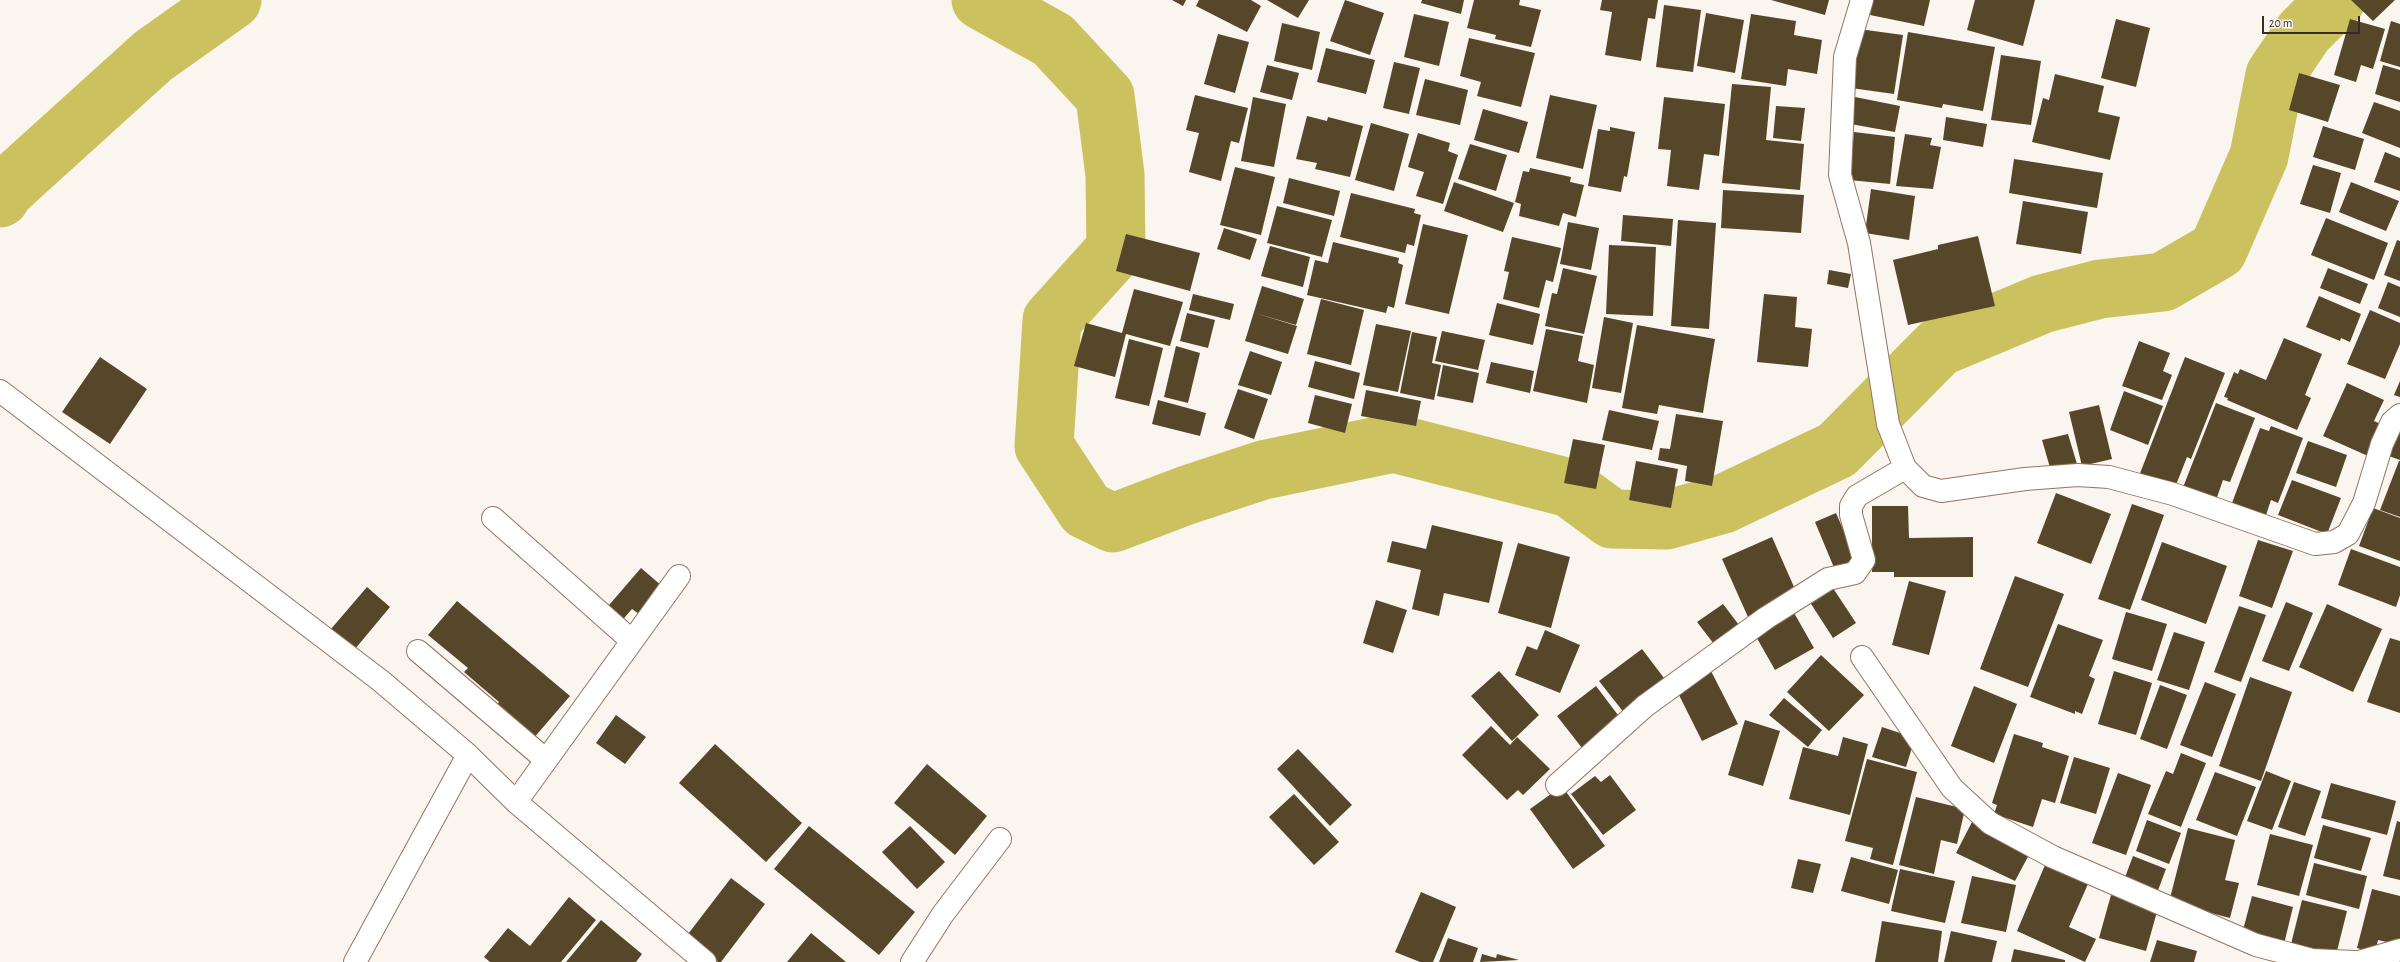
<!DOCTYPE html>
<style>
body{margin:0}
#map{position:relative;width:2400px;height:962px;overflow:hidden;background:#fbf5f0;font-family:"Alegreya Sans",sans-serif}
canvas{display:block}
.scale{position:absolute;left:2262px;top:16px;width:98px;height:18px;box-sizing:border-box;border:2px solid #372b22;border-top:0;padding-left:5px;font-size:12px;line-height:14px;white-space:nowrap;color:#372b22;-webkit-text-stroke:3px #fbf5f0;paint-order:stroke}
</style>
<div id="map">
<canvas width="2400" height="962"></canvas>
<div class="scale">20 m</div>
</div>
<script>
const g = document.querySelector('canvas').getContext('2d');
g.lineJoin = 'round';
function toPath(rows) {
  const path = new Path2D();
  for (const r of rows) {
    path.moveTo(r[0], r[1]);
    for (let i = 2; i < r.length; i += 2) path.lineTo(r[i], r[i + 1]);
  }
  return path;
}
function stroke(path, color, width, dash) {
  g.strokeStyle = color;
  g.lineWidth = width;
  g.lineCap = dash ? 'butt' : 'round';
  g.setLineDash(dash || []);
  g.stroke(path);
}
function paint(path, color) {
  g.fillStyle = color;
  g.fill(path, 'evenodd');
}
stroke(toPath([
 [981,0,1053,40,1105,96,1115,175,1116,249,1052,320,1044,446,1086,510,1113,523,1187,495,1263,470,1393,443,1570,488,1612,519,1666,520,1723,504,1837,450,1939,347,2042,304,2100,289,2163,282,2218,250,2259,156,2275,75,2304,32,2336,0],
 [0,198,4,191,153,56,232,0]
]), '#cbc25f', 59);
paint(toPath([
 [1172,0,1186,0,1183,6],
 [1199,0,1251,0,1261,6,1247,32,1196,6],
 [1267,0,1309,0,1298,18],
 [1345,0,1384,13,1370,55,1330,41],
 [1422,0,1464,0,1461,14,1421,3],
 [1474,0,1520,0,1519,5,1541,10,1531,47,1495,39,1496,35,1467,28],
 [1602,0,1658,0,1655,19,1648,18,1641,61,1605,55,1612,12,1600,10],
 [1771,0,1829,0,1825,15],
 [1873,0,1930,0,1924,26,1870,15],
 [1975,0,2035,0,2023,46,1967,30],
 [2351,0,2395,0,2373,21],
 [1664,5,1701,10,1693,72,1656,67],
 [1706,13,1744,20,1735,73,1697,66],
 [1414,14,1449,22,1439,66,1404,57],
 [1751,14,1796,21,1794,35,1822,40,1817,74,1788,69,1786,86,1741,79],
 [2116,19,2150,28,2136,87,2101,78],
 [2350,19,2385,29,2373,69,2361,65,2356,82,2334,75],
 [2391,21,2400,24,2400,67,2380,61],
 [1282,23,1320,32,1312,70,1274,61],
 [1859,29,1903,35,1894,94,1851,88],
 [1908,32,1995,47,1983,111,1943,104,1942,108,1897,100],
 [1218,34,1249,42,1235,93,1204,84],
 [1469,38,1535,53,1521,107,1477,96,1481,82,1460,76],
 [1326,48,1375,60,1366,94,1317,82],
 [2001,55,2041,61,2031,125,1991,120],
 [1394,62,1420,68,1409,114,1383,108],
 [1267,65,1299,73,1292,100,1260,92],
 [2383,65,2400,70,2400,102,2375,94],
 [2299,73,2340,85,2328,122,2289,110],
 [2055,74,2104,86,2098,112,2120,117,2110,160,2032,142,2043,98,2049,100],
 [1425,79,1468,90,1460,125,1416,115],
 [1732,84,1771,87,1766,140,1804,144,1800,190,1722,183],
 [1195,95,1248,108,1239,143,1231,141,1221,181,1189,172,1199,133,1186,130],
 [1550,95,1597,105,1583,169,1536,158],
 [1850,96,1900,106,1895,132,1845,123],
 [1253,97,1286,104,1274,167,1241,161],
 [1664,97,1725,104,1719,156,1704,154,1699,190,1667,186,1671,150,1658,149],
 [2374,102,2400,111,2400,148,2362,133],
 [1776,106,1805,108,1801,141,1773,138],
 [1483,109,1528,122,1519,153,1474,140],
 [1307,116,1327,121,1328,117,1363,126,1350,177,1315,169,1317,163,1296,159],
 [1946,117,1987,124,1983,147,1943,140],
 [1371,123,1409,134,1394,191,1355,180],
 [2323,126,2364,139,2355,170,2313,157],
 [1610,127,1635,132,1627,177,1624,176,1621,192,1588,186,1598,129,1610,131],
 [1854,132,1895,137,1890,184,1849,180],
 [1418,133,1450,143,1448,151,1458,155,1443,204,1416,196,1424,172,1408,167],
 [1905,134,1932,138,1930,145,1941,147,1933,189,1896,186],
 [1470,144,1507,155,1496,191,1458,179],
 [2385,152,2400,158,2400,191,2374,182],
 [2014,159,2103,173,2097,208,2009,193],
 [2313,165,2341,173,2330,213,2300,204],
 [1235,167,1275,177,1261,235,1220,225],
 [1530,168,1571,177,1570,182,1584,185,1576,217,1563,213,1559,226,1519,216,1521,204,1515,202,1523,171,1529,172],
 [1289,178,1340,191,1334,216,1283,203],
 [1454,182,1514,203,1503,232,1444,211],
 [2351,182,2399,201,2386,231,2339,212],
 [1871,189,1915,196,1909,240,1865,233],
 [1723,190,1804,195,1801,233,1721,228],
 [1351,193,1415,209,1414,213,1421,215,1414,246,1407,244,1405,253,1340,237],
 [2023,201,2088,212,2081,254,2016,244],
 [1277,206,1332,220,1322,257,1267,243],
 [1623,215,1673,219,1671,246,1621,241],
 [2326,218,2388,243,2374,280,2311,255],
 [1678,220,1716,223,1709,329,1671,326],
 [1568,222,1599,228,1591,270,1560,264],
 [1423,224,1468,235,1449,314,1405,304],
 [1224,228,1257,239,1250,260,1217,249],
 [1126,234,1200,253,1190,291,1116,271],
 [1978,236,1995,306,1908,325,1893,260,1938,249,1938,245],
 [1512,237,1561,248,1553,282,1546,280,1539,308,1503,299,1509,272,1504,271],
 [2397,240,2400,241,2400,281,2384,275],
 [1333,242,1399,258,1398,263,1403,265,1394,308,1388,306,1386,313,1307,295,1315,260,1328,263],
 [1609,245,1656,247,1653,316,1606,314],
 [1270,246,1310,257,1303,287,1261,276],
 [1563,268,1597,276,1584,334,1545,326,1552,293,1557,294],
 [2328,268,2368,284,2360,304,2320,288],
 [1829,270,1851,274,1848,288,1827,284],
 [2388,282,2400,287,2400,317,2378,308],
 [1262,286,1304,299,1296,325,1255,313,1297,326,1288,354,1245,341],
 [1134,289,1183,302,1170,346,1126,334,1115,377,1074,366,1086,323,1122,333],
 [1193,294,1234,304,1230,320,1189,310],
 [1764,294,1797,297,1795,327,1812,329,1808,367,1757,362],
 [2319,296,2361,314,2350,342,2341,338,2340,341,2306,327],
 [1321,299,1364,310,1351,365,1307,354],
 [1497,303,1540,314,1533,345,1489,335],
 [2370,310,2400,323,2400,344,2385,379,2347,364],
 [1187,313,1215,320,1208,348,1180,341],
 [1604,317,1633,323,1621,393,1592,388],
 [1376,324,1411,331,1398,392,1363,385],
 [1637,325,1715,339,1703,413,1659,405,1657,414,1622,408],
 [1546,329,1583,336,1578,361,1594,365,1587,403,1533,391],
 [1442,331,1485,340,1478,370,1435,361],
 [1412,332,1437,337,1432,363,1441,365,1434,400,1400,393],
 [2284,338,2322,354,2305,395,2311,398,2297,430,2227,400,2228,398,2224,397,2234,372,2238,374,2240,369,2266,380],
 [1129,339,1163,348,1149,406,1115,398],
 [2139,341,2170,353,2163,371,2172,375,2162,400,2122,386],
 [1176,346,1200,353,1188,403,1164,397],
 [1250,351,1282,362,1271,395,1238,385],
 [100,357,147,389,110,444,62,412],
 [2185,357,2225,373,2191,459,2187,457,2174,490,2139,476],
 [1315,361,1360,373,1354,399,1308,387],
 [1491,362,1534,371,1530,393,1486,383],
 [1443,365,1479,373,1473,403,1437,396],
 [2400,381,2400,397,2394,395],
 [2347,383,2384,400,2374,421,2383,425,2368,456,2323,436],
 [1238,389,1268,399,1254,439,1224,428],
 [1366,390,1421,401,1416,426,1361,416],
 [2124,391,2163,406,2148,445,2110,430],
 [1315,395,1352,404,1345,433,1308,423],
 [1158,400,1206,413,1200,436,1152,424],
 [2216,403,2255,418,2230,482,2223,480,2215,503,2182,490],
 [2099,405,2112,459,2082,466,2069,412],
 [1609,410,1659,421,1652,450,1602,440],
 [1676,414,1723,421,1712,486,1685,481,1687,466,1658,460,1660,448,1670,449],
 [2400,421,2400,460,2386,455],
 [2271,426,2303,438,2278,503,2271,500,2266,515,2232,503,2260,428,2269,431],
 [2068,434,2077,464,2051,471,2042,440],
 [1573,439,1605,445,1596,489,1564,483],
 [2308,441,2347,455,2336,487,2296,473],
 [1636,461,1678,469,1671,508,1629,500],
 [2399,461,2400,461,2400,517,2380,510],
 [2292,480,2341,498,2327,534,2278,515],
 [2056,493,2111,514,2091,564,2037,543],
 [2132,504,2164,515,2130,610,2098,599],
 [1872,506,1908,506,1909,538,1973,537,1973,577,1894,577,1894,572,1872,572],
 [2373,508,2400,518,2400,561,2359,546],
 [1836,513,1857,561,1835,570,1815,522],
 [1432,525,1503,542,1489,603,1444,593,1439,616,1412,609,1421,570,1387,562,1392,541,1426,549],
 [1772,537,1798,596,1748,617,1722,559],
 [2258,540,2293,551,2272,608,2239,596],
 [2162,542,2227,566,2206,624,2141,600],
 [1518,543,1570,557,1551,628,1498,613],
 [2351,549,2400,567,2400,595,2396,607,2338,585],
 [641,568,669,592,646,619,632,609,612,632,597,619],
 [2015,576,2064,594,2028,687,1980,669],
 [1909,581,1946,591,1929,655,1892,645],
 [1829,582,1856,623,1833,638,1806,596],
 [367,587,390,607,355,649,331,629],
 [1376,600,1407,610,1393,653,1363,643],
 [457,601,570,696,526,747,488,715,499,702,464,672,468,668,428,635],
 [2286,602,2313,613,2289,671,2262,661],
 [1723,604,1742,629,1717,648,1697,622],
 [2327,604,2382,629,2353,692,2299,667],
 [2239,606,2266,615,2241,682,2214,672],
 [1793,611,1814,648,1775,670,1754,633],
 [2126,612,2167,624,2152,671,2112,659],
 [2058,624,2103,640,2089,676,2095,679,2082,714,2075,711,2075,714,2030,697],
 [1545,630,1580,645,1560,693,1515,675,1527,646,1537,650],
 [2174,632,2205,642,2189,690,2157,680],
 [2390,638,2400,641,2400,713,2367,702],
 [1642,649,1667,682,1625,714,1599,681],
 [1821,655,1864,695,1829,731,1787,692],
 [1499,671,1539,715,1512,741,1471,696],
 [1711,671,1738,724,1702,741,1676,689],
 [2114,671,2152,683,2136,735,2098,724],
 [2250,677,2292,692,2261,781,2219,766],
 [2205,682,2236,694,2212,757,2180,745],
 [2160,685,2187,695,2167,749,2140,739],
 [1596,686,1621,719,1582,748,1557,716],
 [1974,686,2017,704,1994,763,1951,746],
 [1784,698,1822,730,1808,747,1769,715],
 [616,715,646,737,625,764,596,743],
 [1745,720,1780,731,1763,786,1728,775],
 [1491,726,1510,745,1517,737,1550,769,1523,795,1518,790,1507,800,1462,755],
 [1882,727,1915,738,1906,767,1872,757],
 [2014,734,2043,743,2042,747,2069,756,2055,803,2042,799,2033,827,1994,814,1997,805,1992,803],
 [1843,737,1868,744,1850,815,1789,799,1803,747,1838,756],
 [715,744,802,823,766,862,679,783],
 [1298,749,1352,805,1330,826,1277,769],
 [2181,753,2206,763,2181,827,2148,814,2166,771,2173,774],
 [2074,757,2110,768,2096,814,2060,803],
 [1867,759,1917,772,1893,865,1870,859,1873,848,1845,841],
 [927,764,987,816,955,855,894,803],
 [2266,771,2291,781,2272,830,2247,821],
 [2215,772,2256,787,2237,836,2196,820],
 [2118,773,2151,785,2126,855,2092,843],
 [1610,775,1636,810,1603,835,1571,794,1595,776,1601,782],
 [2294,782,2321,791,2305,836,2278,827],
 [2331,783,2396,801,2387,835,2321,818],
 [1562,786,1605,846,1573,869,1530,809],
 [1294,794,1339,842,1314,865,1269,817],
 [1916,797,1965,809,1957,844,1941,840,1934,874,1899,865],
 [2147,820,2181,833,2169,864,2136,851],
 [2397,821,2400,822,2400,880,2383,876],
 [1972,822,2031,851,2015,881,1956,853],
 [2323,825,2371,838,2361,871,2314,858],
 [809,826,915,912,879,955,774,869],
 [910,826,945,862,917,889,882,852],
 [2188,828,2235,840,2225,880,2239,883,2230,918,2169,902],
 [2270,834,2313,845,2299,896,2257,885],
 [2133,856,2166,869,2157,893,2124,880],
 [1851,857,1898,870,1889,904,1841,891],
 [1798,859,1821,864,1813,893,1791,888],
 [2314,863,2367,876,2359,909,2306,895],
 [2045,865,2088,884,2069,927,2096,939,2085,962,2017,931],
 [1900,869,1955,881,1945,923,1891,911],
 [1972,876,2016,885,2006,932,1961,923],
 [731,878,765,904,721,962,718,962,685,938],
 [2372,889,2400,896,2400,945,2378,940,2375,953,2357,948],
 [1421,892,1456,907,1433,962,1420,962,1395,952],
 [2111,895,2158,908,2146,951,2099,938],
 [2252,896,2293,907,2284,944,2242,934],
 [569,897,596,920,561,962,490,962,484,957,508,928,530,946],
 [2302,900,2347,911,2336,955,2291,944],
 [601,920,642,954,636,962,566,962],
 [1882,921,1942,931,1938,962,1875,962],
 [1951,931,1997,941,1992,962,1944,962],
 [811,933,846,962,787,962],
 [1448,938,1478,948,1473,962,1439,962],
 [2157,940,2197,951,2194,962,2150,962],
 [2014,949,2065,960,2065,962,2011,962],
 [1482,954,1496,958,1497,954,1519,960,1480,962]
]), '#56462a');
const minor = toPath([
 [1862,0,1845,57,1840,175,1859,243,1888,424,1905,468,1923,486,1941,491,2025,479,2078,475,2109,477,2173,494,2315,544,2334,542,2348,534,2364,503,2382,444,2392,422,2400,415],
 [0,391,381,681,468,755,516,802,705,962],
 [493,518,632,641],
 [418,651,546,760],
 [1862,657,1952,788,1990,823,2053,857,2256,945,2312,960,2354,962],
 [1557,785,1645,706,1766,618,1828,579,1855,573,1864,560,1851,515,1851,506,1857,496,1905,468],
 [516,802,679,576],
 [355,962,468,755],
 [912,962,943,914,1000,839],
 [2359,962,2400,950]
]);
stroke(minor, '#927560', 24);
stroke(minor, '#fff', 22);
</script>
